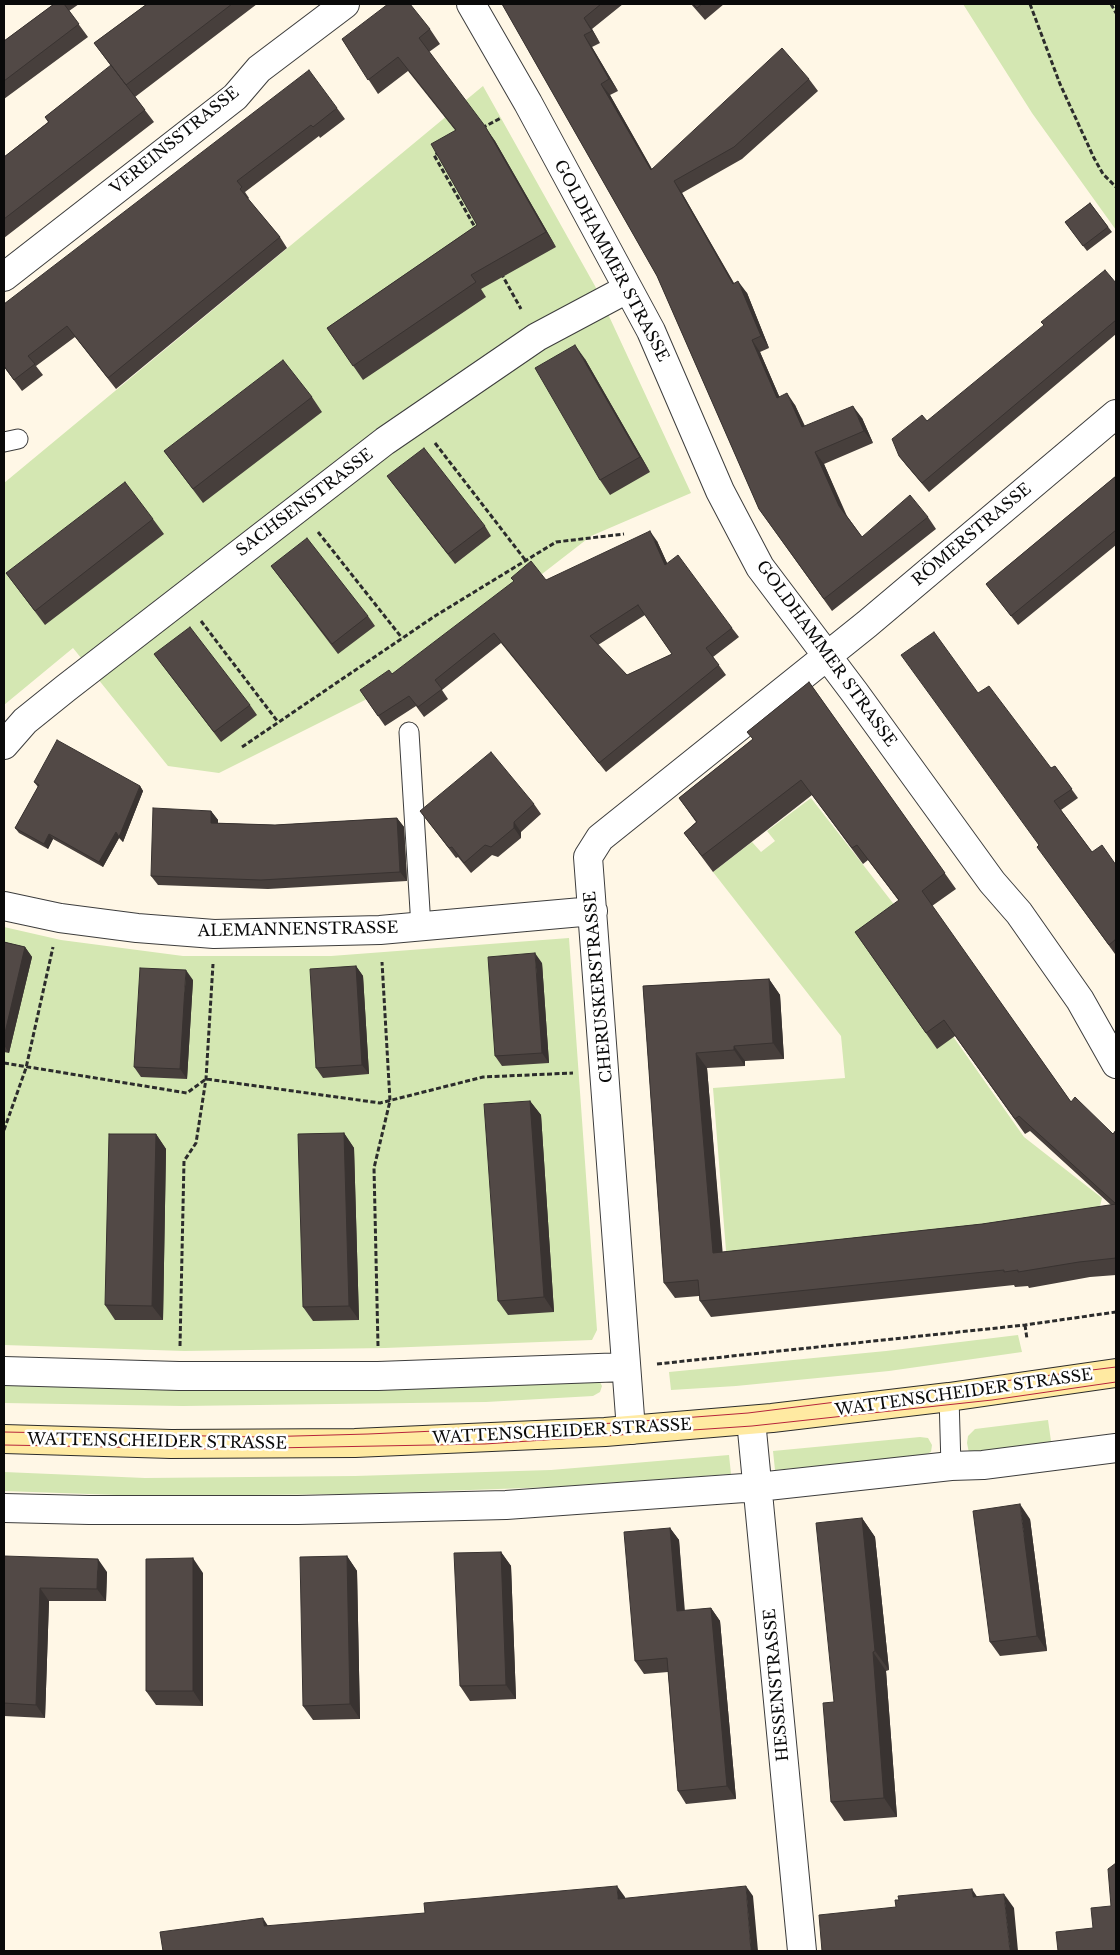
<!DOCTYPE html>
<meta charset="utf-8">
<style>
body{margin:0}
#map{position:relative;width:1120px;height:1955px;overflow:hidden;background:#fff7e6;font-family:"Libre Baskerville",serif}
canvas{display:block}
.frame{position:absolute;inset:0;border:5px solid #0a0a0a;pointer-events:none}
</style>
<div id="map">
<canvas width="1120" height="1955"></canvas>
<div class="frame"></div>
</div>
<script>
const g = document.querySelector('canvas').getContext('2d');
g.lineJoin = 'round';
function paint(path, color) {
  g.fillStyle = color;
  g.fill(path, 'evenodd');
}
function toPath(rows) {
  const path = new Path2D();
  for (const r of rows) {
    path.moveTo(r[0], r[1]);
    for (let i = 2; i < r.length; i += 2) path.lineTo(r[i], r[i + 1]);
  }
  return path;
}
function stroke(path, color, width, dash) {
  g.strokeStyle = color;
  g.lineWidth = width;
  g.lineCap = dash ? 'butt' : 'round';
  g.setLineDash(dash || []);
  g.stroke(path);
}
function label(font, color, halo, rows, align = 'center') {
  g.font = font + ' "Libre Baskerville",serif';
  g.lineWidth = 5;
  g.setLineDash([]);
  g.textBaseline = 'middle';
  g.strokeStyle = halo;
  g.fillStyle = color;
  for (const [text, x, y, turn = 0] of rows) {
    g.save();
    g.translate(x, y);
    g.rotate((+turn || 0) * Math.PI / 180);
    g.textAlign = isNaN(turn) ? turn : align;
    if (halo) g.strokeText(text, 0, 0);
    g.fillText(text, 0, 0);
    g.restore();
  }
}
paint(toPath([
 [963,4,1116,4,1116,230,1032,113],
 [483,86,595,286,691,493,591,536,542,574,538,570,367,699,219,773,168,766,73,648,4,705,4,483],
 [811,798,903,916,880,933,1024,1137,1102,1198,1096,1223,727,1263,713,1088,845,1078,841,1036,713,872,752,842,761,852,775,841,767,831],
 [4,927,61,940,183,956,331,956,569,938,597,1330,592,1340,385,1348,184,1351,4,1345],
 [1018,1335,1022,1352,889,1371,736,1386,671,1390,669,1372,886,1351],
 [599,1380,602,1386,600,1392,593,1396,486,1402,183,1406,4,1403,4,1385,184,1389],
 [1048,1420,1052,1448,969,1453,967,1443,968,1436,975,1429],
 [920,1437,928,1438,932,1445,931,1452,922,1456,775,1470,773,1451],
 [729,1455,731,1474,553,1487,359,1494,145,1496,4,1491,4,1472,145,1478,355,1476,551,1470]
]), '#d4e7b2');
const lane = toPath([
 [4,442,18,439],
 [409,732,421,927],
 [949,1397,951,1466]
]);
const street = toPath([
 [471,4,528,103,651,331,720,491,760,567,855,693,992,882,1019,913,1080,1000,1116,1064],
 [4,277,235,97,259,69,345,4],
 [4,745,25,721,66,688,385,441,537,337,627,289],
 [4,906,60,918,137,928,214,934,380,930,593,911],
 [4,1371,179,1376,378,1376,626,1367],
 [751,1420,802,1951],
 [631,1430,588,857,600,838,867,624,1116,414],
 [4,1508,89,1510,298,1510,506,1505,758,1487,951,1466,983,1465,1116,1448]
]);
const secondary = toPath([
 [4,1439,171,1444,355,1443,605,1432,772,1418,949,1397,1116,1373]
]);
stroke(lane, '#3d3d3d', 21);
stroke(street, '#3d3d3d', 30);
stroke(secondary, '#2c2c2c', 30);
stroke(toPath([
 [1030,4,1060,84,1094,158,1103,174,1116,187],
 [1111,4,1116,13],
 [482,128,501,118],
 [440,152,434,155,476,229],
 [501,273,521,309],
 [435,443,526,561],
 [318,532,402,638],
 [201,621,278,722],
 [242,747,435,616,556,542,624,534],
 [4,1063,187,1093,206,1079,380,1103,483,1077,573,1073],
 [4,1130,26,1068,53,947],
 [1025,1325,1027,1339],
 [180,1346,184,1161,196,1143,206,1079,213,964],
 [378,1346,374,1168,390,1101,382,962],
 [657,1364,1025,1325,1116,1312]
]), '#2c2c2c', 3, [5, 2.5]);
stroke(lane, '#fff', 19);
stroke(street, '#fff', 28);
stroke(secondary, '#ffeaa2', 28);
stroke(toPath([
 [4,1432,259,1437,368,1434,616,1423,748,1413,1116,1367],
 [4,1445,219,1449,485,1444,752,1426,992,1400,1116,1382]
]), '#b7243c', 1);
paint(toPath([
 [54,4,79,4,69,11,88,37,4,99,4,41],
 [147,4,257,4,135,97,154,122,4,238,4,157,48,122,45,117,111,66,94,43],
 [502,4,623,4,592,29,600,43,592,47,618,91,610,95,652,169,809,79,818,91,742,159,682,193,734,283,747,293,769,348,760,352,779,396,795,405,805,426,862,418,873,443,824,464,847,516,862,537,928,517,936,529,832,611,759,509,657,276],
 [691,4,724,4,705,20],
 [430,29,440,44,429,52,495,141,556,247,481,289,486,297,363,380,327,328,477,225,455,130,408,71,378,94,342,39],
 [337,108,345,119,320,138,319,136,245,192,249,198,248,199,280,237,287,248,116,389,75,337,36,366,43,375,22,391,4,367,4,304],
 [1090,203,1112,232,1087,251,1065,222],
 [1116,283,1116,334,929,492,906,465,899,456,927,421],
 [585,359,650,472,610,495,600,480],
 [312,397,322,412,203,503,164,451],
 [387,476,485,526,491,536,455,564],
 [1116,476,1116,545,1018,625,986,584],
 [153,519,164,534,45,625,6,573],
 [657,541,667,563,732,628,739,637,713,657,726,675,606,772,501,643,442,690,448,699,424,717,416,706,385,726,360,690,392,674,546,580],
 [645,615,672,654,627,675,598,645],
 [271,566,368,616,375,626,338,654],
 [154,654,250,705,257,715,221,742],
 [809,682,956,889,932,906,1071,1102,1113,1134,1116,1130,1116,1275,1090,1277,1029,1288,1028,1286,1015,1287,1014,1285,711,1317,700,1301,699,1296,675,1298,664,1283,643,986,769,979,780,995,784,1059,745,1061,745,1066,707,1068,722,1252,982,1224,1111,1205,1030,1131,1025,1134,955,1036,937,1049,855,932,899,901,868,860,863,864,812,795,713,872,684,833,696,822,679,798,753,739,747,732],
 [978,693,1051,768,1055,766,1078,798,1061,810,1092,852,1116,865,1116,953,1115,954,1044,856,1039,845],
 [34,782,140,786,143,791,123,842,119,838,103,867,53,839,48,849,19,833,15,828,38,787],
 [534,804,541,814,521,832,521,838,498,857,492,855,471,873,458,857,456,858,420,811],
 [211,811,218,820,218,823,275,825,397,818,404,827,407,881,268,889,158,885,151,876],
 [4,942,25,947,32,957,9,1053,4,1052],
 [542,963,549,1063,502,1066,495,1056],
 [356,966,363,976,369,1074,323,1078,316,1068],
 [193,980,187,1079,141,1077,134,1067],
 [530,1101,541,1115,554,1312,508,1315,498,1301],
 [344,1133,354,1148,359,1320,313,1321,303,1307],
 [156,1134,166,1149,163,1320,115,1320,105,1305],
 [862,1518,875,1537,889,1670,886,1671,897,1817,844,1821,831,1802,834,1702],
 [1030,1519,1047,1651,1000,1656,990,1642],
 [670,1528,679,1540,684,1611,711,1608,720,1621,736,1799,686,1804,678,1791,668,1672,644,1674,635,1661],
 [501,1552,511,1566,516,1699,470,1701,460,1686],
 [4,1556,107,1572,106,1601,49,1601,45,1718,4,1716],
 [347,1556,357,1571,360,1719,313,1720,303,1706],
 [203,1573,203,1706,156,1705,146,1691]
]), '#473f3c');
paint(toPath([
 [584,18,592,29,600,43,592,31],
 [584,35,592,47,618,91,609,79],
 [601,84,610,95,659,182,651,170],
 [485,126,495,141,556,247,546,232],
 [674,181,682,193,741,296,733,284],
 [738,281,747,293,769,348,761,336],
 [752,340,760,352,785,410,777,398],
 [575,345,585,359,650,472,640,457],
 [787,393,795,405,810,439,802,427],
 [853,406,862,418,873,443,864,431],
 [815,452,824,464,847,518,839,506],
 [650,531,657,541,672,574,665,565],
 [140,786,143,791,123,842,119,837],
 [211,811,218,820,218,832,211,823],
 [397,818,404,827,407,881,400,872],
 [514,822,521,832,521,838,514,828],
 [116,832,119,838,103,867,99,862],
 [49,834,53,839,48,849,44,844],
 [25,947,32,957,9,1053,4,1045,4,1037],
 [535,953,542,963,549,1063,542,1053],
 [356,966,363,976,369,1074,362,1065],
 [186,970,193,980,187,1079,180,1069],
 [769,979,780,995,784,1059,773,1043],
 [734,1046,745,1061,745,1066,734,1050],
 [696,1053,707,1068,724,1268,713,1253],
 [530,1101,541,1115,554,1312,544,1297],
 [344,1133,354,1148,359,1320,349,1306],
 [156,1134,166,1149,163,1320,152,1306],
 [1020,1504,1030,1519,1047,1651,1037,1636],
 [862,1518,875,1537,889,1670,875,1651],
 [670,1528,679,1540,686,1624,677,1611],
 [501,1552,511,1566,516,1699,506,1685],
 [347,1556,357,1571,360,1719,350,1704],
 [193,1558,203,1573,203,1706,193,1691],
 [98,1559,107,1572,106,1601,97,1589],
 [40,1588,49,1601,45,1718,36,1705],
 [711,1608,720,1621,736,1799,727,1786],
 [873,1652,886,1671,897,1817,884,1798],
 [617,1886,625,1897,626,1909,618,1899],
 [746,1886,753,1896,758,1951,751,1951],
 [972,1889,982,1904,973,1897],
 [1004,1894,1014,1908,1018,1951,1010,1951],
 [263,1918,270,1929,264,1926]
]), '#393331');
const building = toPath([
 [54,4,64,4,79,24,4,81,4,41,54,4],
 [147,4,232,4,126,85,94,43,147,4],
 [388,4,410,4,430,29,419,38,485,126,546,232,471,275,476,282,353,366,327,328,477,225,431,144,456,130,398,57,368,80,342,39,388,4],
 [502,4,601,4,584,18,592,31,584,35,609,79,601,84,651,170,782,48,809,79,734,147,674,181,733,284,738,281,761,336,752,340,777,398,787,393,802,427,853,406,864,431,815,452,839,506,862,537,910,495,928,517,824,599,759,509,657,276,502,4],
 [693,4,702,4,697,8,693,4],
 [111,65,145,110,4,219,4,157,49,122,45,117,111,65],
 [309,70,337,108,313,127,311,125,237,181,242,187,240,189,280,237,108,378,67,326,28,356,35,364,14,380,4,366,4,304,309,70],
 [1090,203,1108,227,1083,246,1065,222,1090,203],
 [1105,270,1116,283,1116,320,922,483,899,456,892,439,922,415,927,421,1044,325,1041,322,1105,270],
 [575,345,640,457,600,480,535,368,575,345],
 [283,360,312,397,193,489,164,451,283,360],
 [424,448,485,526,448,554,387,476,424,448],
 [1116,476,1116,530,1011,616,986,584,1116,476],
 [125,482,153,519,35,611,6,573,125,482],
 [650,531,665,565,678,555,732,628,706,648,719,665,599,763,494,633,435,680,442,689,418,707,409,696,378,716,360,690,389,670,392,674,514,581,511,578,531,561,546,580,650,531],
 [638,605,672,654,627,675,590,636,638,605],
 [307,538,368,616,332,644,271,566,307,538],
 [190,627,250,705,214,732,154,654,190,627],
 [934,632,978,693,989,686,1051,768,1055,766,1072,789,1054,801,1092,852,1102,845,1116,865,1116,939,1109,945,1037,847,1039,845,901,655,934,632],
 [809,682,945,873,922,891,1071,1102,1075,1097,1113,1134,1116,1130,1116,1204,1019,1116,1015,1119,944,1020,926,1033,855,932,899,900,857,845,852,848,801,780,702,856,684,833,697,822,679,798,753,739,747,732,809,682],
 [57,740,140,786,119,837,116,832,99,862,49,834,44,844,15,828,39,785,34,782,57,740],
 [491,752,534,804,514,822,514,828,491,847,485,845,464,863,452,847,449,848,420,811,491,752],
 [153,808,211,811,211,823,275,825,397,818,400,872,261,880,151,876,153,808],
 [4,942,25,947,4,1037,4,942],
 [535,953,542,1053,495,1056,488,957,535,953],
 [356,966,362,1065,316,1068,310,969,356,966],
 [140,968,186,970,180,1069,134,1067,140,968],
 [769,979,773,1043,734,1046,734,1050,696,1053,713,1253,982,1224,1116,1204,1116,1258,1079,1262,1018,1272,1018,1270,1004,1272,1004,1270,700,1301,698,1280,664,1283,643,986,769,979],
 [530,1101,544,1297,498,1301,484,1104,530,1101],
 [344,1133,349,1306,303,1307,298,1134,344,1133],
 [109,1134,156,1134,152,1306,105,1305,109,1134],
 [1020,1504,1037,1636,990,1642,973,1511,1020,1504],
 [862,1518,875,1651,873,1652,884,1798,831,1802,823,1703,834,1702,816,1523,862,1518],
 [670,1528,677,1611,711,1608,727,1786,678,1791,667,1658,635,1661,624,1532,670,1528],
 [501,1552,506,1685,460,1686,454,1553,501,1552],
 [4,1556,98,1559,97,1589,40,1588,36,1705,4,1703,4,1556],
 [347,1556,350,1704,303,1706,300,1557,347,1556],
 [193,1558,193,1691,146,1691,146,1559,193,1558],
 [1116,1863,1116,1951,1058,1951,1056,1932,1093,1928,1091,1908,1111,1906,1108,1869,1116,1863],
 [617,1886,618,1899,746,1886,751,1951,163,1951,160,1932,263,1918,264,1926,425,1913,424,1903,617,1886],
 [972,1889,973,1897,1004,1894,1010,1951,822,1951,819,1915,896,1907,895,1900,899,1900,898,1896,972,1889]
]);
paint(building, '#524946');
stroke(building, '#393331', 1);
label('16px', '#0a0a0a', '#fff', [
 ["VEREINSSTRASSE",175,141,-39],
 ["GOLDHAMMER STRASSE",611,261,62],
 ["SACHSENSTRASSE",305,503,-37],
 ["RÖMERSTRASSE",972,535,-40],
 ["GOLDHAMMER STRASSE",826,654,54],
 ["ALEMANNENSTRASSE",298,930,-1],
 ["CHERUSKERSTRASSE",599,987,-95],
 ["WATTENSCHEIDER STRASSE",964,1393,-8],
 ["WATTENSCHEIDER STRASSE",562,1432,-3],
 ["WATTENSCHEIDER STRASSE",157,1442,1],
 ["HESSENSTRASSE",777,1685,-95]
]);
</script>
